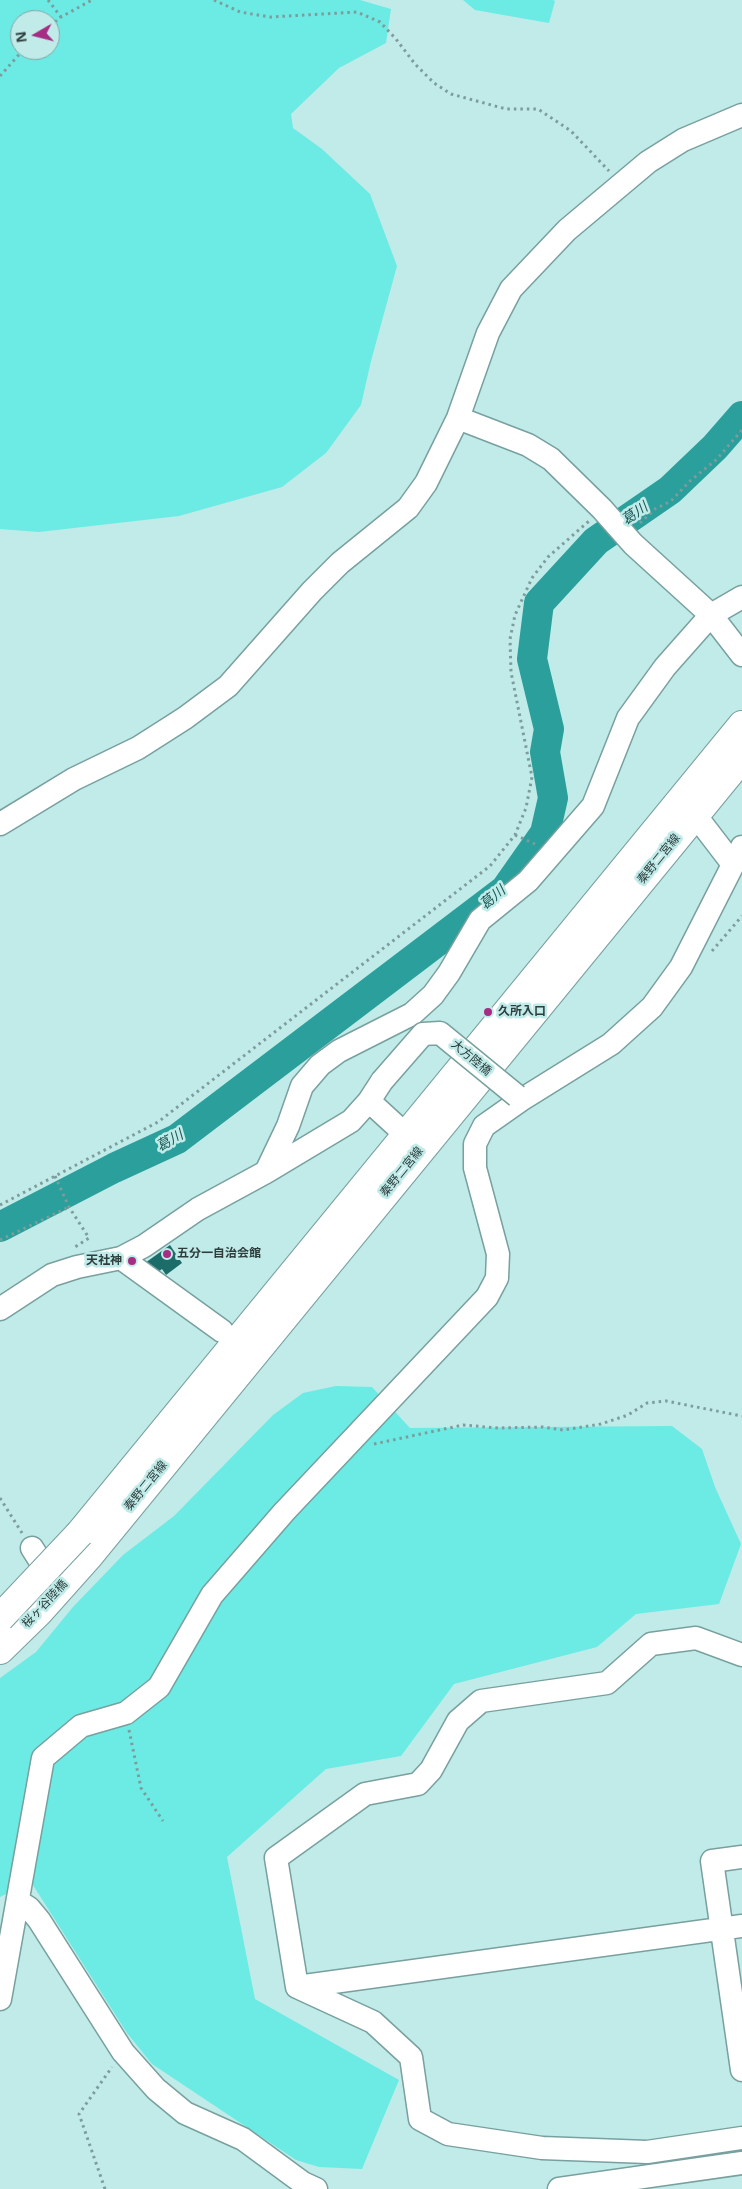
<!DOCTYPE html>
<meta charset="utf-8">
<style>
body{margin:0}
#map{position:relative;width:742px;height:2189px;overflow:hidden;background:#c0ebe9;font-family:"Noto Sans",sans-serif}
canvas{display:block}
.north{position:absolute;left:10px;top:10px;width:50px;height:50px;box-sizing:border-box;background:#c0ebe9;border:1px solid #85a6a4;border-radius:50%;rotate:262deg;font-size:14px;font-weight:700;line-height:20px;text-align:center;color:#2d3e3d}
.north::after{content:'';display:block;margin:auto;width:18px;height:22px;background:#a52d83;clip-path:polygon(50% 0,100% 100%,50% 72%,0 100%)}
</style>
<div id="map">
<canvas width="742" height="2189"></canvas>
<div class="north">N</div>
</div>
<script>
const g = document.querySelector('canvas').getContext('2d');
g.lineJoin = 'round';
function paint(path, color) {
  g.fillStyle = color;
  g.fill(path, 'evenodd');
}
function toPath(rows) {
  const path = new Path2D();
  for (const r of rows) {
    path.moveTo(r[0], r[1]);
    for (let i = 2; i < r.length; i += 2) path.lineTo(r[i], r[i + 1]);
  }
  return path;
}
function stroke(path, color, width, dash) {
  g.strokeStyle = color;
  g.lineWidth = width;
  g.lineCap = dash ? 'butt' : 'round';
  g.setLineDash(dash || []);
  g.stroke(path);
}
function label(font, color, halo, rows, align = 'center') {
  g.font = font + ' "Noto Sans","Noto Sans JP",sans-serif';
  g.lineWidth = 5;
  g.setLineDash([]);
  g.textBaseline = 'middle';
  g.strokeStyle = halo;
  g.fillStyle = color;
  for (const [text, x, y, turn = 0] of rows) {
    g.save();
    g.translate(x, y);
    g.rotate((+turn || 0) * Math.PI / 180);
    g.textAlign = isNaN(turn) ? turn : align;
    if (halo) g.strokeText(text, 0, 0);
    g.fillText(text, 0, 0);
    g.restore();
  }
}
paint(toPath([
 [0,0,360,0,391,9,386,43,339,68,291,114,293,128,322,149,370,194,397,266,371,361,361,405,326,453,282,487,179,516,39,532,0,529],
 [20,20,50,20,50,50,20,50],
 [463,0,553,0,555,1,549,23,475,10],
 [336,1386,372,1387,410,1428,672,1426,702,1449,715,1487,741,1544,719,1604,636,1614,597,1647,454,1684,401,1756,326,1769,227,1857,255,1999,399,2080,362,2169,319,2167,296,2160,152,2064,127,2033,31,1882,0,1897,0,1678,36,1652,73,1607,123,1555,174,1516,273,1415,303,1393]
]), '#6ceae4');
stroke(toPath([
 [0,1227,114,1168,177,1139,505,890,545,833,553,798,545,752,549,729,532,659,539,603,596,541,670,490,715,447,742,416]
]), '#2b9f9b', 30);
paint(toPath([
 [170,1245,182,1263,166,1275,162,1269,154,1275,145,1263]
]), '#1c6c69');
const minor = toPath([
 [458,418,528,445,551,459,602,509,633,544,711,615,742,655],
 [686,803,732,863],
 [0,824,74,779,138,748,185,718,228,686,312,591,340,563,408,508,426,483,458,418,488,333,511,289,567,230,648,162,683,140,742,115],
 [369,1101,406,1135],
 [266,1172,288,1126,302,1086,320,1065,339,1051,412,1014,433,995,449,973,480,920,528,881,593,806,628,718,665,667,711,615,742,597],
 [121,1258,222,1331],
 [0,1309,52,1275,77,1267,121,1258,144,1246,198,1209,266,1172,351,1121,369,1101,382,1081],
 [32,1548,53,1581,51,1582],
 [742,1655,696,1638,651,1644,607,1683,481,1701,458,1721,431,1770,418,1784,365,1794,276,1858,297,1987,373,2022,411,2057,420,2119,448,2134,542,2148,647,2152,742,2138],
 [742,1857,712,1861,742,2070],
 [18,1901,29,1908,39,1920,123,2052,156,2089,185,2113,243,2139,303,2183,316,2189],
 [297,1987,742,1926],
 [0,1999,43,1758,81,1726,126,1713,159,1687,212,1595,284,1512,487,1297,497,1278,498,1254,475,1168,475,1144,484,1126,521,1100,611,1044,652,1007,681,967,742,847],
 [559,2189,742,2163]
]);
const major = toPath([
 [80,1533,742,725],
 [0,1650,39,1612,89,1556,742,758]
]);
stroke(minor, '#77a09e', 25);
stroke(major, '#77a09e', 30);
stroke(toPath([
 [48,0,61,17],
 [214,0,240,12,270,17,357,12,380,22,396,39,415,64,434,83,451,94,506,109,538,109,571,131,609,171],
 [50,26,61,17,92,0],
 [0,76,23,50],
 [640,523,655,509,671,501,690,481,717,459,742,430],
 [515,835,535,844],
 [712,951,742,916],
 [55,1176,69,1207,89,1238,75,1247],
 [0,1205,158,1122,490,866,515,835,526,808,532,777,511,672,510,639,515,615,532,578,548,557,589,521],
 [0,1240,69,1207],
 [374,1444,463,1425,498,1428,543,1427,563,1430,601,1424,628,1415,647,1403,666,1401,742,1416],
 [0,1498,22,1533],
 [129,1730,141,1788,163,1821],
 [105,2189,79,2114,112,2067]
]), '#7d9c9b', 3, [2.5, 4]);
stroke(minor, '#fff', 22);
stroke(major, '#fff', 28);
const minorBridge = toPath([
 [382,1081,423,1034,440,1033,517,1096]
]);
const majorBridge = toPath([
 [0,1618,80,1533]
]);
stroke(minorBridge, '#77a09e', 25, []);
stroke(majorBridge, '#77a09e', 30, []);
stroke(minorBridge, '#fff', 22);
stroke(majorBridge, '#fff', 28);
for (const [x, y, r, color] of [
 [488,1012,5,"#a52d83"],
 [167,1254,5,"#a52d83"],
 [132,1261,5,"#a52d83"]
]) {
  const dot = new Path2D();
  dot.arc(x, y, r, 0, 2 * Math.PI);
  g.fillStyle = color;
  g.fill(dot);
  stroke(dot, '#c0ebe9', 2);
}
label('12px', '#2d3e3d', '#c0ebe9', [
 ["秦野二宮線",659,859,-51],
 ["大方陸橋",471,1058,40],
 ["秦野二宮線",402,1172,-51],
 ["秦野二宮線",146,1486,-51],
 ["桜ヶ谷陸橋",45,1604,-47]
]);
label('bold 12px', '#2d3e3d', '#c0ebe9', [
 ["久所入口",498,1012],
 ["五分一自治会館",177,1254],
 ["天社神",122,1261,"right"]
], 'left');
label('italic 14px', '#195754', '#c0ebe9', [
 ["葛川",635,514,-35],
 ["葛川",493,898,-40],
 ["葛川",170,1141,-30]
]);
</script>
